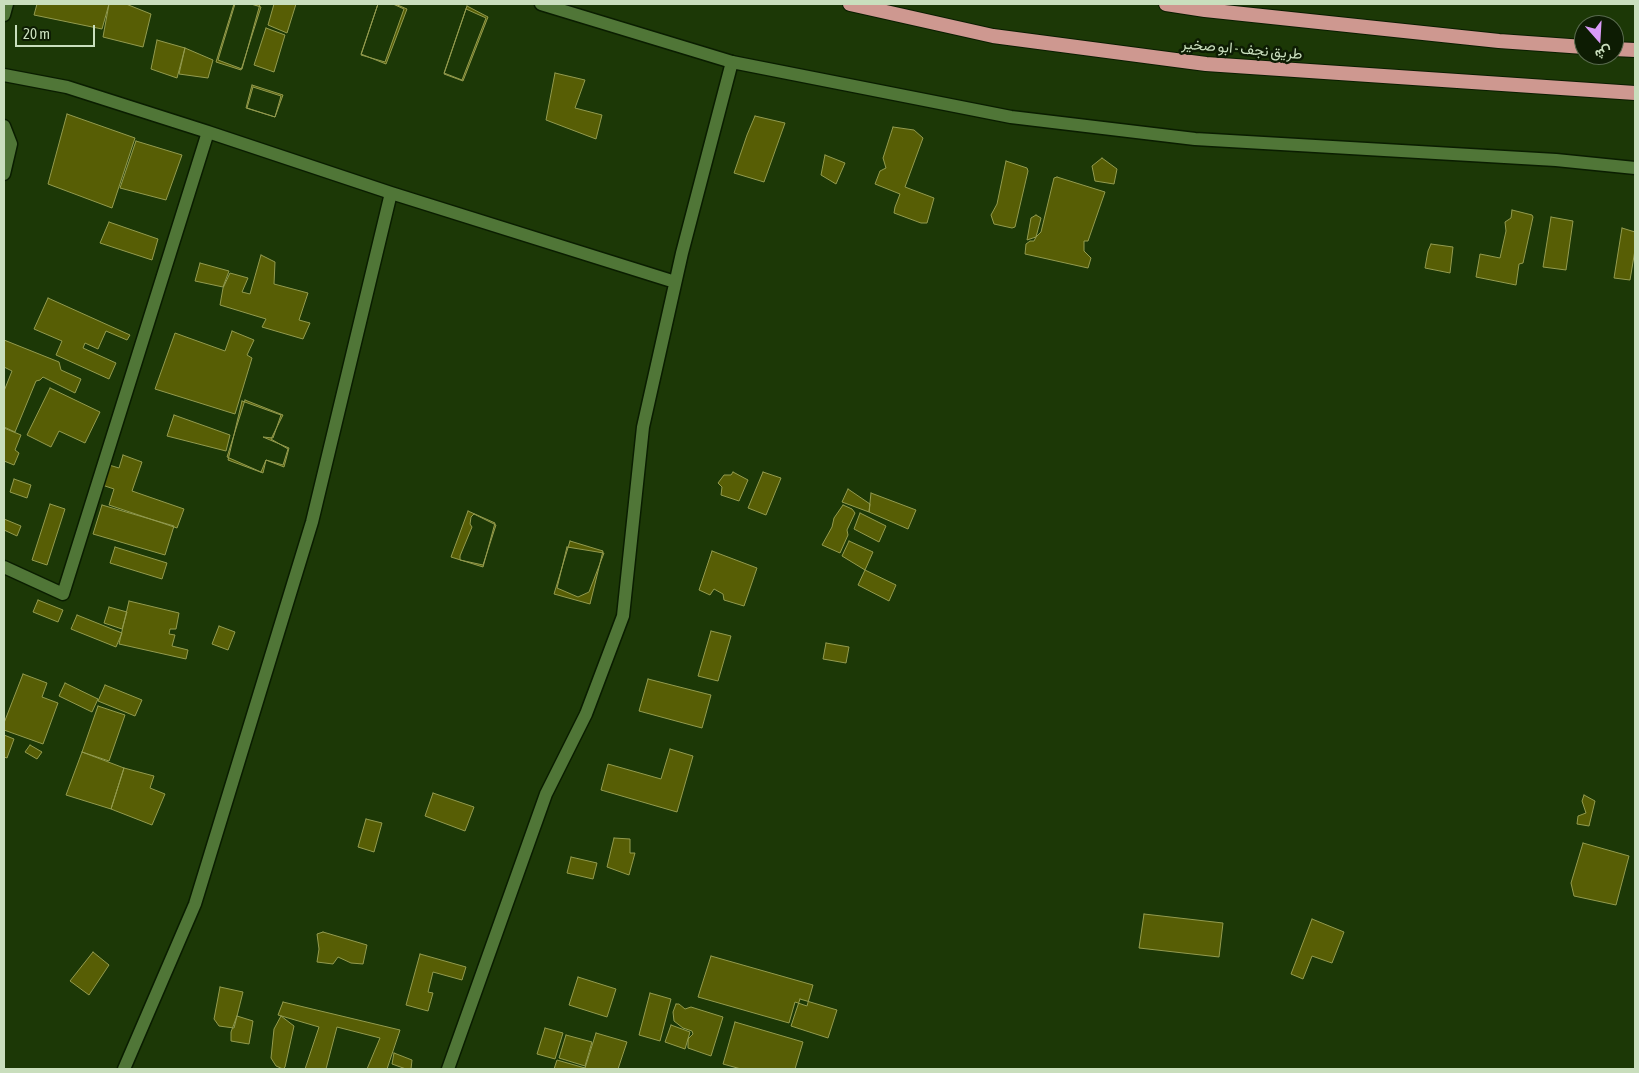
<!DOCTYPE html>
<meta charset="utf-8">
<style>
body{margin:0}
#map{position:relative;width:1639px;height:1073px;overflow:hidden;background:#1c3806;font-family:"Asap Condensed",Vazirmatn,sans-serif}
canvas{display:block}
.frame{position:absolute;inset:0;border:5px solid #c9debd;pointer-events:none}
.north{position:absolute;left:1574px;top:15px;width:50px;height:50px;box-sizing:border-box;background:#0d1c03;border:1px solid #586a4d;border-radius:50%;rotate:161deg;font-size:14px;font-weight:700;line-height:20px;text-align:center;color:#c9debd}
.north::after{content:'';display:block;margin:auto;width:18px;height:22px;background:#d99af7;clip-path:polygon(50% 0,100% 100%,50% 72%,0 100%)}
.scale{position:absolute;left:15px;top:25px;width:80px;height:22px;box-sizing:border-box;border:2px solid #c9debd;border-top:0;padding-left:6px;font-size:15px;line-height:18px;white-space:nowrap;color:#c9debd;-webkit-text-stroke:4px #0d1c03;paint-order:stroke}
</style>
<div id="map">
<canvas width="1639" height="1073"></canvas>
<div class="frame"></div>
<div class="north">ش</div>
<div class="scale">20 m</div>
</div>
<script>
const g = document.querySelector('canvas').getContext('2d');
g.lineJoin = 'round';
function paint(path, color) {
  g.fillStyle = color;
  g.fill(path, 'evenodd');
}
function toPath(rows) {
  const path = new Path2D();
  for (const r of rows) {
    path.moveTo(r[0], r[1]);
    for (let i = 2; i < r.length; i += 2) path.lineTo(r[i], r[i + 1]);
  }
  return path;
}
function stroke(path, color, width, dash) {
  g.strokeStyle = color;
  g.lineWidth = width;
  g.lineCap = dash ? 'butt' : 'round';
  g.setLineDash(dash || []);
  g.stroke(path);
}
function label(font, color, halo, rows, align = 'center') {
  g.font = font + ' "Asap Condensed",Vazirmatn,sans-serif';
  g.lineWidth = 5;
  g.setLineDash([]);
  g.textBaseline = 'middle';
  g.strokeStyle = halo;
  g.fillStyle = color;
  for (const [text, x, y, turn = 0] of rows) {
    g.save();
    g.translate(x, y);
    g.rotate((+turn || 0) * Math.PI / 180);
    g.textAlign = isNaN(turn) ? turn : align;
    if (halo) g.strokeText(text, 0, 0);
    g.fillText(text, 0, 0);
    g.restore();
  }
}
const building = toPath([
 [37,4,109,4,102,29,34,15,37,4],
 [109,4,126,4,151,14,143,47,103,37,109,4],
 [234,4,251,4,261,7,241,70,216,62,234,4],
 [235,4,260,4,242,69,218,60,235,4],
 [274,4,296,4,287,33,268,25,274,4],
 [378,4,395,4,407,9,386,64,361,54,378,4],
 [378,4,393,4,404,9,385,62,361,55,378,4],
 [467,6,488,17,463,81,444,74,467,6],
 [466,9,486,18,462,80,444,73,466,9],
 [266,28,285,35,274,72,254,65,266,28],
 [157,40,185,48,177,78,151,69,157,40],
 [185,48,213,60,208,78,179,74,185,48],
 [555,73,585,80,575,108,602,115,596,139,546,120,555,73],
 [252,85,283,95,275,117,246,108,252,85],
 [253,87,281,96,275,117,247,108,253,87],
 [67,114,135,138,112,208,48,184,67,114],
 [755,116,785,123,764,182,734,173,747,135,755,116],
 [893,127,914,130,923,138,905,187,934,198,927,223,921,223,894,213,895,207,900,194,875,184,880,171,886,168,883,158,893,127],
 [136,141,182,155,166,200,120,188,136,141],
 [825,155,845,163,836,184,821,175,825,155],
 [1102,158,1117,169,1114,184,1095,181,1092,166,1102,158],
 [1006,161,1027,168,1028,171,1015,227,1012,228,994,224,991,215,997,204,1006,161],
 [1057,177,1105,192,1088,241,1084,241,1084,251,1091,258,1088,268,1025,254,1026,244,1030,241,1034,241,1036,237,1041,232,1054,178,1057,177],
 [1512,210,1532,215,1533,217,1523,263,1519,264,1516,285,1476,277,1480,254,1500,258,1506,231,1505,222,1511,218,1512,210],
 [1036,215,1041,218,1036,237,1027,240,1031,218,1036,215],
 [1551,217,1573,221,1566,270,1543,267,1551,217],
 [109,222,158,239,152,260,100,243,109,222],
 [1622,228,1635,232,1635,250,1630,280,1614,278,1622,228],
 [1431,244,1453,247,1450,273,1425,268,1428,251,1431,244],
 [261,255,275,262,274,284,308,293,299,320,310,323,303,339,262,327,266,319,220,305,223,288,230,273,248,278,242,292,250,294,261,255],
 [200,263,229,271,223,287,195,281,200,263],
 [48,298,130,335,127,340,106,331,98,349,85,343,83,348,116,363,109,379,56,355,62,341,34,329,48,298],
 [232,331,254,340,247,355,252,358,235,414,155,389,175,333,225,351,232,331],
 [4,340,59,362,61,370,81,379,75,393,43,377,40,380,36,381,15,432,4,427,4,391,12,371,4,367,4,340],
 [50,388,100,412,85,443,59,431,51,447,27,435,50,388],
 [245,400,283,415,271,439,288,449,283,465,266,460,261,472,227,457,245,400],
 [242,401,281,415,273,438,263,437,289,448,284,467,266,460,263,473,228,460,242,401],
 [174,415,230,435,226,451,167,436,174,415],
 [4,428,21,435,15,450,19,453,14,465,4,461,4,428],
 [123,455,142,462,132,491,184,509,177,528,109,505,114,489,102,485,109,465,119,468,123,455],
 [733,472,748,480,739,501,721,495,722,487,718,483,724,475,731,475,733,472],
 [763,472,781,478,766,515,748,508,763,472],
 [14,479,31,485,27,498,10,492,14,479],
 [848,489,870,504,869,512,842,502,848,489],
 [871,493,916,510,908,529,869,512,871,493],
 [50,504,65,509,47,565,32,560,50,504],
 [102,505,174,526,165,555,93,534,102,505],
 [843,505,852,509,855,513,847,530,848,535,840,553,822,545,832,527,834,518,843,505],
 [468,511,495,523,483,567,451,557,468,511],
 [860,513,886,526,879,542,854,529,860,513],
 [474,514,496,525,483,565,460,560,460,556,472,527,470,524,471,517,474,514],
 [4,519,21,526,17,536,4,530,4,519],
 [570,541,603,551,590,604,554,594,570,541],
 [849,541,873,552,865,570,842,556,849,541],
 [115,547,167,563,162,579,110,563,115,547],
 [567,547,604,553,589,592,578,597,557,588,567,547],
 [712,551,757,568,744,606,724,600,723,594,714,589,710,595,699,590,712,551],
 [865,570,896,585,889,601,858,585,865,570],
 [38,600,63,610,58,622,33,612,38,600],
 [129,601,179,613,176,629,170,629,169,634,175,635,172,646,188,650,186,659,119,644,129,601],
 [109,607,127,612,122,629,104,623,109,607],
 [77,615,122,633,116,647,71,629,77,615],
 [219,626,235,632,228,650,212,644,219,626],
 [711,631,731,636,718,681,698,676,711,631],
 [826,643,849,647,846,663,823,659,826,643],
 [23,674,47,683,42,697,58,703,43,744,4,730,4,723,23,674],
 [648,679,711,695,702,728,639,711,648,679],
 [65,683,98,699,92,712,59,696,65,683],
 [105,685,142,700,135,716,98,701,105,685],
 [98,706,125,715,109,761,82,752,98,706],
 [4,735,14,739,7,758,4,757,4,735],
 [30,745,42,752,37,759,25,752,30,745],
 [670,749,693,756,677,812,601,790,608,764,661,779,670,749],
 [82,752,124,768,111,809,66,795,82,752],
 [124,768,154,776,150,788,165,794,152,825,111,809,124,768],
 [433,793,474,807,465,831,425,816,433,793],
 [1584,795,1595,801,1589,826,1577,824,1578,816,1586,813,1582,801,1584,795],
 [366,819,382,823,374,852,358,847,366,819],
 [614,838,630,839,630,853,635,853,629,875,607,867,614,838],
 [1583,843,1629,856,1616,905,1574,896,1571,883,1583,843],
 [571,857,597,863,593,879,567,873,571,857],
 [1144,914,1223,923,1219,957,1139,948,1144,914],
 [1312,919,1344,932,1332,963,1312,956,1303,979,1291,974,1312,919],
 [323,932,367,945,363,964,351,963,338,957,333,964,317,962,319,949,317,934,323,932],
 [93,952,109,965,89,995,70,981,93,952],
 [420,954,466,967,462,980,433,972,428,992,433,993,428,1011,406,1005,420,954],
 [711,956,813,985,807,1006,795,1002,789,1023,698,997,711,956],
 [578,977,616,989,607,1017,569,1005,578,977],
 [220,987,243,992,234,1028,219,1026,214,1019,220,987],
 [650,993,671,999,660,1041,639,1035,650,993],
 [800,999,837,1010,828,1038,791,1026,800,999],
 [283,1002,400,1030,387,1069,367,1069,380,1038,337,1027,326,1069,305,1069,319,1027,278,1015,283,1002],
 [676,1004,679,1004,685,1009,691,1007,723,1017,711,1056,688,1048,688,1039,693,1034,692,1031,683,1028,674,1021,673,1012,676,1004],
 [237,1016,253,1021,249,1044,231,1041,231,1032,237,1016],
 [281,1016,294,1026,285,1067,283,1069,276,1066,271,1058,274,1029,281,1016],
 [735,1022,803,1042,795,1069,741,1069,723,1064,735,1022],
 [671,1025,690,1032,685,1049,665,1042,671,1025],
 [545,1028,563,1033,555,1059,537,1054,545,1028],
 [596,1033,627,1042,618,1069,554,1069,557,1060,585,1068,596,1033],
 [566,1035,592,1042,585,1066,559,1058,566,1035],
 [394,1053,412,1060,411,1069,406,1069,392,1064,394,1053]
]);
paint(building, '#575e05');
stroke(building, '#939b4f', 1);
const minor = toPath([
 [4,15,7,4],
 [4,75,67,87,208,132],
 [4,126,11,144,4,174],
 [4,567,63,594,208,132,391,193,675,282],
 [124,1069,195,904,312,522,391,193],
 [448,1069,546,794,586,714,623,616,643,427,682,253,732,62]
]);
const secondary = toPath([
 [541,4,732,62,1011,117,1195,139,1556,160,1635,168]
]);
const trunk = toPath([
 [850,4,993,36,1206,64,1635,93],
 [1166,4,1205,10,1499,41,1584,47],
 [1614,49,1635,50]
]);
stroke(minor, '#0a1d00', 15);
stroke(secondary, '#0a1d00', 15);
stroke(trunk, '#0a1d00', 16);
stroke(minor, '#507637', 12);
stroke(secondary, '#507637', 12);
stroke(trunk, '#ce9890', 14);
label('15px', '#c9debd', '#0d1c03', [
 ["طريق نجف - ابو صخير",1242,49,5]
]);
</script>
